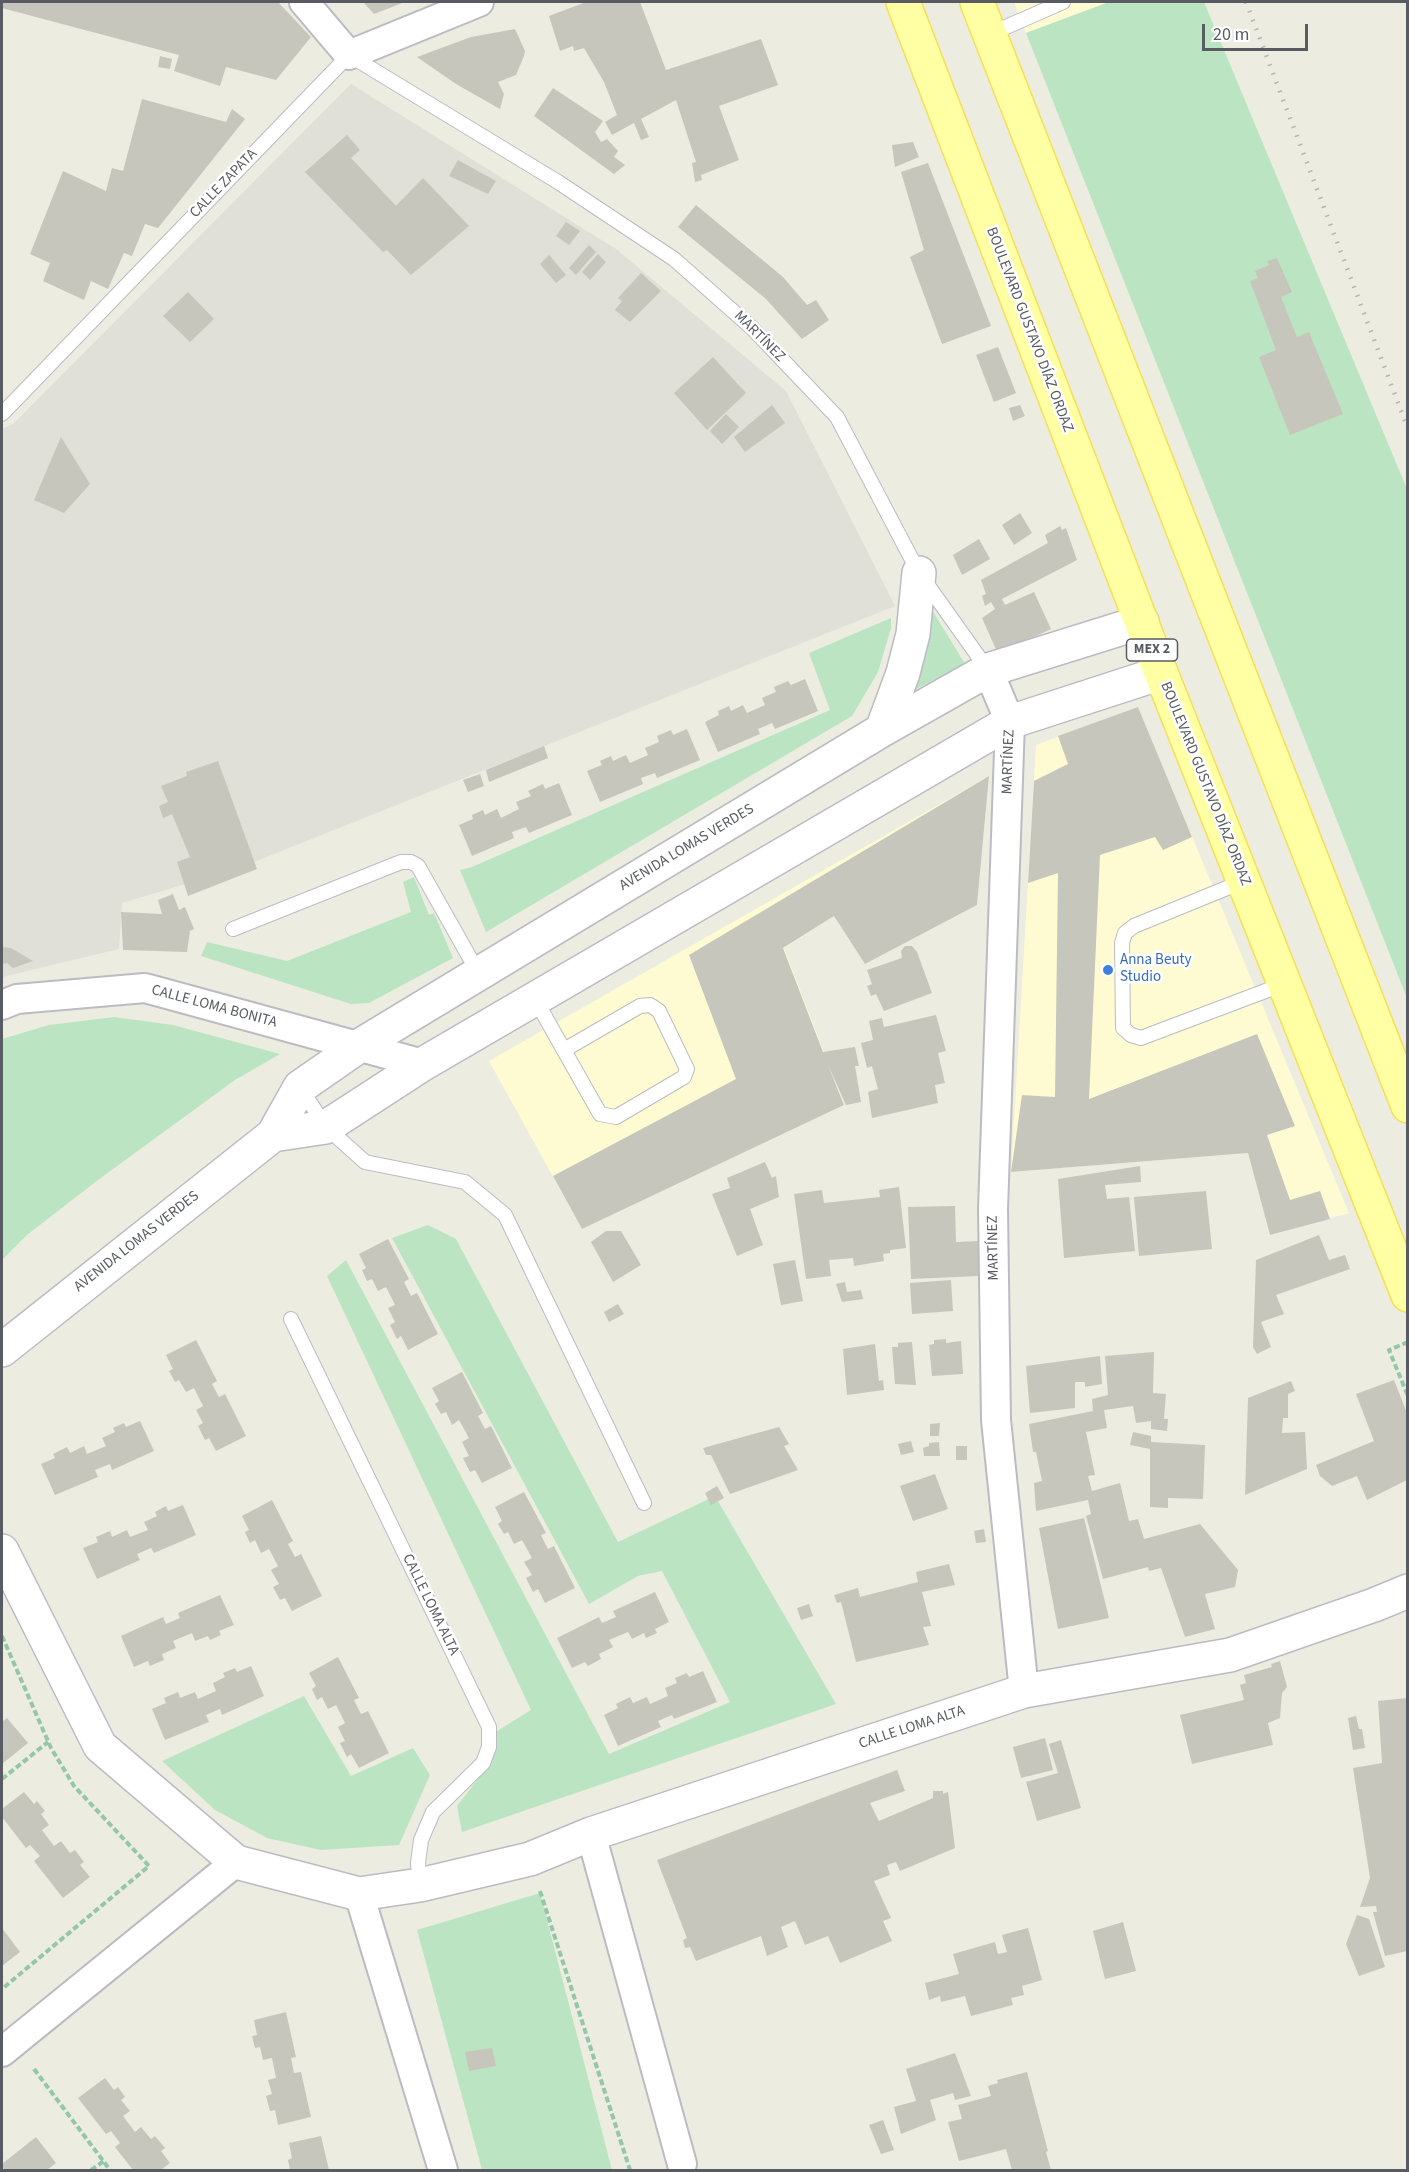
<!DOCTYPE html>
<meta charset="utf-8">
<style>
body{margin:0}
#map{position:relative;width:1409px;height:2172px;overflow:hidden;background:#edece0;font-family:"Source Sans 3",sans-serif}
canvas{display:block}
.frame{position:absolute;inset:0;border:3px solid #595b62;pointer-events:none}
.scale{position:absolute;left:1202px;top:24px;width:106px;height:27px;box-sizing:border-box;border:3px solid #595b62;border-top:0;padding-left:8px;font-size:18px;line-height:21px;white-space:nowrap;color:#595b62;-webkit-text-stroke:4px #fff;paint-order:stroke}
</style>
<div id="map">
<canvas width="1409" height="2172"></canvas>
<div class="frame"></div>
<div class="scale">20 m</div>
</div>
<script>
const g = document.querySelector('canvas').getContext('2d');
g.lineJoin = 'round';
function paint(path, color) {
  g.fillStyle = color;
  g.fill(path, 'evenodd');
}
function toPath(rows) {
  const path = new Path2D();
  for (const r of rows) {
    path.moveTo(r[0], r[1]);
    for (let i = 2; i < r.length; i += 2) path.lineTo(r[i], r[i + 1]);
  }
  return path;
}
function stroke(path, color, width, dash) {
  g.strokeStyle = color;
  g.lineWidth = width;
  g.lineCap = dash ? 'butt' : 'round';
  g.setLineDash(dash || []);
  g.stroke(path);
}
function label(font, color, halo, rows, align = 'center') {
  g.font = font + ' "Source Sans 3",sans-serif';
  g.lineWidth = 5;
  g.setLineDash([]);
  g.textBaseline = 'middle';
  g.strokeStyle = halo;
  g.fillStyle = color;
  for (const [text, x, y, turn = 0] of rows) {
    g.save();
    g.translate(x, y);
    g.rotate((+turn || 0) * Math.PI / 180);
    g.textAlign = isNaN(turn) ? turn : align;
    if (halo) g.strokeText(text, 0, 0);
    g.fillText(text, 0, 0);
    g.restore();
  }
}
paint(toPath([
 [1014,2,1109,2,1026,33],
 [1138,707,1349,1213,1270,1235,1248,1153,1011,1172,1036,745],
 [989,776,977,905,865,964,834,916,784,948,844,1105,582,1229,489,1061]
]), '#fefbd3');
paint(toPath([
 [351,84,616,249,786,391,895,606,239,868,122,903,119,949,2,977,2,429,13,424]
]), '#e0dfd8');
paint(toPath([
 [1109,2,1204,2,1407,489,1407,998,1026,33],
 [923,595,965,664,910,692],
 [891,618,891,628,878,672,852,716,486,932,460,870,472,867,830,710,809,653],
 [414,877,429,915,434,913,453,958,369,1003,351,1004,201,956,207,942,287,961,411,912,403,882],
 [114,1017,173,1025,280,1054,235,1080,98,1180,27,1235,2,1260,2,1039,49,1025],
 [428,1225,456,1239,618,1542,715,1496,836,1704,462,1832,457,1806,482,1774,489,1757,489,1736,531,1710,327,1276,346,1260,609,1754,730,1702,662,1571,638,1576,589,1604,392,1238],
 [304,1696,351,1776,413,1748,430,1775,399,1845,321,1850,267,1838,215,1810,162,1761],
 [540,1893,612,2170,482,2170,417,1930]
]), '#bbe5c2');
paint(toPath([
 [2,2,278,2,311,37,276,80,226,67,220,86,174,71,179,55,2,8],
 [363,2,405,2,374,14],
 [586,2,640,2,666,70,761,39,778,85,719,106,739,160,701,175,702,180,695,182,692,163,696,162,676,100,641,119,649,137,641,140,634,123,612,135,605,122,617,115,604,82,584,48,574,51,573,46,560,51,549,16],
 [515,29,525,51,524,56,516,75,498,82,504,94,500,109,456,84,417,57,471,37],
 [160,56,172,59,170,69,158,67],
 [553,88,603,121,595,132,601,142,607,139,618,151,614,157,625,165,614,174,534,116],
 [142,99,226,122,232,109,245,119,158,228,145,224,132,256,124,253,108,289,91,281,84,300,43,281,50,263,30,254,63,171,106,191,112,168,123,171],
 [347,135,360,150,351,158,396,206,423,178,469,226,411,275,387,250,383,252,305,172],
 [913,142,919,157,895,167,892,145],
 [458,160,496,181,488,194,449,176],
 [928,163,991,326,942,344,910,257,924,250,901,172],
 [696,205,783,277,807,305,816,300,829,320,802,339,766,299,678,227],
 [566,222,580,231,569,245,556,236],
 [589,245,596,252,576,275,569,268],
 [598,254,606,262,590,280,582,272],
 [549,255,566,275,556,283,540,264],
 [1277,258,1292,292,1281,297,1297,337,1309,332,1343,414,1290,435,1259,357,1276,350,1250,281,1258,278,1255,271,1269,265,1267,261],
 [641,273,661,291,630,322,615,310,622,301,618,298],
 [188,292,214,319,190,342,163,316],
 [998,347,1016,393,994,402,976,355],
 [713,357,746,393,707,430,674,393],
 [772,405,785,423,745,452,734,437],
 [1020,405,1025,416,1013,421,1009,408],
 [726,414,739,427,722,444,710,431],
 [61,437,90,484,64,513,34,500],
 [1020,513,1032,533,1014,545,1002,525],
 [1060,526,1062,530,1066,528,1077,560,1002,599,1005,605,1034,592,1051,629,1008,649,999,656,982,618,995,609,991,602,985,606,982,596,986,594,981,580,1048,543,1045,535],
 [979,539,990,559,962,575,953,555],
 [805,679,818,711,775,729,772,723,758,729,760,734,718,752,705,722,719,715,718,711,729,706,731,711,743,705,747,713,765,705,762,698,776,692,774,687,788,681,791,685],
 [1138,707,1192,837,1163,850,1155,837,1100,855,1089,1099,1257,1034,1295,1126,1267,1135,1290,1200,1320,1191,1330,1219,1270,1235,1248,1153,1011,1172,1022,1095,1055,1097,1058,873,1028,883,1034,781,1068,764,1058,736],
 [687,729,700,760,657,778,655,773,641,778,643,784,600,802,587,771,602,765,600,761,611,756,613,761,626,755,630,763,648,755,645,748,659,742,657,736,671,730,673,735],
 [544,746,548,758,489,782,486,770],
 [218,761,257,869,188,896,177,862,190,857,172,814,163,818,159,806,168,802,161,786,187,776,186,772],
 [480,774,484,786,468,792,463,780],
 [989,776,977,905,865,964,834,916,783,948,823,1052,855,1047,859,1066,855,1066,861,1102,846,1105,828,1065,844,1105,582,1229,553,1176,736,1079,689,955],
 [559,783,572,815,529,833,526,827,512,832,514,838,472,856,459,825,473,819,472,815,483,810,485,815,497,809,501,818,519,809,516,802,531,796,528,791,543,784,545,789],
 [173,894,179,910,185,907,194,929,190,931,187,952,123,950,121,912,162,914,158,900],
 [905,946,912,946,917,952,932,993,884,1011,876,994,871,996,867,986,872,984,867,970,902,958,901,951],
 [2,947,11,948,33,961,13,968,7,963,2,964],
 [936,1015,946,1051,938,1053,945,1083,935,1085,938,1103,872,1118,868,1092,878,1089,872,1066,867,1068,861,1043,873,1040,869,1021,882,1018,884,1027],
 [765,1162,772,1178,776,1176,779,1197,750,1209,763,1245,737,1256,712,1194,730,1188,727,1178],
 [1140,1166,1141,1182,1105,1185,1107,1199,1129,1197,1135,1251,1064,1258,1058,1179],
 [899,1187,906,1248,890,1250,890,1253,883,1254,884,1261,854,1266,853,1258,829,1260,831,1276,806,1279,794,1194,822,1190,824,1203,880,1197,879,1190],
 [1206,1191,1212,1249,1139,1256,1134,1197],
 [955,1206,956,1242,978,1241,979,1276,911,1279,908,1207],
 [606,1231,621,1231,641,1265,613,1282,591,1242],
 [1319,1235,1329,1260,1345,1255,1350,1269,1276,1295,1284,1314,1261,1322,1271,1347,1257,1354,1253,1347,1256,1260],
 [388,1239,409,1279,404,1282,411,1296,417,1293,438,1334,408,1350,401,1336,397,1339,390,1325,395,1322,388,1308,395,1305,386,1287,378,1291,372,1279,367,1281,362,1270,366,1268,359,1254],
 [795,1260,803,1301,781,1305,773,1264],
 [951,1280,953,1311,912,1314,910,1283],
 [845,1282,847,1292,861,1290,863,1299,842,1302,836,1284],
 [618,1304,624,1314,609,1322,604,1312],
 [946,1339,946,1343,961,1341,963,1374,932,1376,929,1345,934,1344,934,1340],
 [196,1340,217,1381,212,1384,219,1397,225,1394,246,1436,216,1451,209,1438,205,1440,198,1426,203,1423,196,1410,203,1406,194,1388,186,1392,179,1380,175,1382,169,1371,173,1369,166,1355],
 [912,1342,916,1385,895,1384,892,1347,898,1347,898,1343],
 [875,1344,879,1381,883,1380,884,1390,847,1395,843,1349],
 [1154,1352,1153,1393,1166,1394,1164,1419,1168,1419,1167,1431,1151,1429,1151,1421,1136,1423,1133,1406,1104,1410,1107,1428,1086,1432,1095,1475,1088,1476,1092,1491,1120,1483,1129,1521,1138,1519,1144,1539,1200,1524,1238,1570,1235,1587,1205,1594,1215,1629,1185,1637,1161,1568,1149,1571,1148,1567,1103,1579,1086,1516,1091,1514,1088,1500,1036,1511,1034,1483,1042,1481,1036,1452,1033,1452,1029,1424,1093,1411,1092,1399,1108,1395,1105,1356],
 [1100,1356,1102,1384,1085,1387,1085,1382,1075,1382,1075,1408,1030,1413,1026,1366],
 [462,1372,483,1413,478,1416,485,1429,491,1426,512,1468,482,1483,475,1470,470,1472,463,1458,469,1456,462,1442,469,1438,459,1420,452,1425,446,1412,441,1414,435,1404,439,1401,432,1388],
 [1394,1380,1407,1413,1407,1480,1367,1500,1357,1476,1332,1486,1320,1476,1316,1465,1374,1441,1356,1394],
 [1291,1381,1295,1391,1288,1394,1288,1418,1283,1418,1282,1433,1305,1432,1307,1469,1245,1495,1248,1398],
 [140,1421,154,1451,112,1470,110,1464,95,1470,98,1477,55,1495,41,1464,55,1458,53,1454,67,1447,70,1453,84,1446,87,1454,106,1446,102,1438,115,1432,113,1428,124,1423,126,1427],
 [940,1423,939,1436,930,1436,930,1424],
 [779,1427,789,1444,784,1446,798,1470,730,1494,711,1455,706,1455,703,1448],
 [1133,1432,1151,1436,1151,1442,1205,1445,1203,1499,1168,1498,1168,1508,1150,1507,1150,1449,1130,1445],
 [911,1441,914,1452,901,1455,898,1444],
 [939,1442,940,1456,924,1456,923,1448,929,1446,929,1443],
 [956,1446,967,1446,967,1460,956,1460],
 [935,1474,948,1509,913,1521,900,1486],
 [717,1486,724,1498,711,1505,705,1493],
 [524,1492,546,1533,541,1535,548,1549,554,1546,575,1588,545,1603,538,1589,533,1592,526,1578,532,1575,524,1562,532,1558,522,1540,514,1544,508,1532,504,1534,498,1524,502,1521,495,1507],
 [272,1500,293,1541,288,1544,295,1557,301,1554,322,1596,292,1611,285,1598,280,1600,273,1587,279,1584,271,1570,278,1566,269,1549,261,1553,255,1540,250,1543,245,1532,249,1530,242,1516],
 [183,1505,196,1535,154,1553,151,1548,137,1554,140,1560,97,1579,83,1548,98,1542,96,1537,110,1531,112,1537,127,1530,130,1537,148,1530,144,1522,157,1516,155,1512,166,1506,168,1511],
 [1084,1518,1109,1618,1058,1629,1039,1528],
 [984,1529,986,1542,976,1543,974,1531],
 [949,1564,955,1585,922,1592,931,1626,923,1627,929,1645,856,1662,841,1602,837,1603,834,1595,858,1588,860,1597,918,1582,916,1572],
 [655,1592,669,1622,655,1629,657,1633,646,1638,644,1633,632,1639,628,1632,609,1640,613,1647,599,1654,601,1659,588,1666,585,1662,572,1668,557,1638,599,1617,602,1623,616,1617,613,1611],
 [220,1595,234,1625,219,1631,221,1635,210,1640,208,1636,195,1641,192,1633,173,1641,176,1648,162,1654,164,1660,150,1666,148,1661,134,1667,121,1636,163,1617,166,1624,180,1618,178,1613],
 [809,1604,813,1616,801,1620,797,1608],
 [338,1657,359,1698,354,1700,361,1714,368,1711,389,1753,359,1768,351,1754,347,1757,340,1743,345,1741,338,1727,345,1723,336,1705,328,1709,322,1697,317,1700,312,1689,316,1686,309,1673],
 [1280,1661,1287,1687,1282,1693,1280,1718,1268,1723,1273,1745,1192,1764,1180,1715,1244,1700,1240,1685,1246,1683,1244,1675,1272,1667,1271,1664],
 [251,1666,264,1696,222,1715,220,1709,206,1715,209,1722,165,1740,152,1709,166,1703,164,1698,178,1692,180,1698,195,1692,198,1699,216,1691,213,1683,225,1677,223,1673,235,1668,237,1672],
 [703,1671,717,1702,674,1719,672,1715,658,1721,661,1727,618,1746,604,1715,618,1708,616,1704,630,1697,633,1703,647,1697,650,1704,668,1696,665,1688,677,1683,675,1678,687,1673,689,1677],
 [1407,1698,1407,1951,1385,1956,1373,1912,1377,1912,1376,1906,1360,1907,1370,1878,1353,1768,1382,1763,1378,1701],
 [1356,1716,1359,1729,1362,1729,1365,1748,1353,1750,1348,1718],
 [7,1718,28,1743,2,1764,2,1722],
 [1045,1738,1053,1770,1021,1778,1013,1747],
 [1061,1740,1081,1808,1037,1821,1026,1782,1058,1773,1049,1744],
 [897,1770,905,1791,870,1803,879,1821,933,1798,933,1791,943,1791,943,1794,948,1792,955,1848,900,1871,896,1862,887,1865,890,1875,874,1881,891,1918,883,1921,892,1941,840,1963,828,1936,805,1945,795,1921,781,1927,788,1947,767,1956,761,1936,696,1961,690,1947,685,1948,683,1940,687,1938,657,1860],
 [24,1792,34,1804,37,1801,45,1811,41,1814,49,1825,42,1830,54,1846,61,1841,70,1853,75,1850,84,1862,80,1865,90,1877,63,1898,34,1861,40,1856,30,1845,26,1848,2,1817,2,1809],
 [1357,1915,1369,1919,1385,1967,1359,1976,1346,1944],
 [1123,1922,1136,1971,1105,1979,1093,1931],
 [2,1928,20,1952,2,1966],
 [1028,1928,1042,1980,1022,1986,1024,1995,1011,1998,1013,2005,971,2016,965,1996,941,2002,940,1996,929,2000,925,1983,959,1974,953,1954,995,1942,998,1954,1007,1952,1002,1935],
 [286,2012,296,2057,291,2058,294,2073,301,2072,311,2117,278,2125,275,2110,270,2111,266,2096,272,2094,268,2080,276,2078,272,2058,263,2060,260,2047,255,2048,252,2036,257,2035,254,2020],
 [492,2048,496,2066,469,2071,465,2052],
 [955,2053,971,2096,955,2100,953,2093,930,2100,936,2120,901,2134,894,2107,916,2101,906,2069],
 [1027,2072,1048,2151,1046,2152,1051,2170,1012,2170,1006,2149,959,2161,948,2122,962,2119,958,2105,991,2096,988,2086,998,2083,997,2080],
 [105,2078,114,2090,118,2087,125,2097,121,2100,130,2111,123,2116,135,2132,141,2127,151,2139,155,2136,165,2148,161,2151,170,2163,161,2170,133,2170,115,2147,120,2143,111,2131,106,2134,78,2098],
 [883,2120,894,2150,881,2154,869,2125],
 [321,2136,329,2170,290,2170,288,2160,292,2158,289,2143],
 [36,2137,56,2163,47,2170,4,2170,2,2164]
]), '#c7c6bd');
const service = toPath([
 [990,34,1063,2],
 [2,414,349,55,558,182,674,259,752,328,837,417,919,573,988,670],
 [1244,881,1134,926,1125,933,1122,943,1123,1028,1131,1035,1141,1038,1284,984],
 [233,929,401,862,411,862,418,866,479,974],
 [535,999,600,1114,616,1117,684,1077,687,1069,659,1011,650,1005,640,1006,564,1050],
 [301,1089,326,1127,365,1162,465,1182,505,1215,644,1503],
 [291,1319,489,1727,489,1747,483,1763,433,1812,421,1840,418,1863,420,1885]
]);
const minor = toPath([
 [304,2,349,55,479,2],
 [988,670,1010,722,993,1209,996,1420,1024,1691],
 [2,1005,17,999,145,988,423,1064],
 [591,1834,682,2164],
 [359,1894,443,2170],
 [2,2052,236,1862]
]);
const tertiary = toPath([
 [882,730,903,673,913,634,919,573],
 [273,1135,326,1127,423,1064,1010,722,1161,673],
 [2,1350,273,1135,300,1087,359,1046,882,730,988,670,1142,622],
 [2,1551,100,1746,236,1862,359,1894,420,1885,530,1859,591,1834,1024,1691,1230,1655,1374,1605,1408,1591]
]);
const primary = toPath([
 [903,2,1161,673,1408,1295],
 [977,2,1408,1106]
]);
stroke(service, '#bbbcc2', 16);
stroke(minor, '#bbbcc2', 32);
stroke(tertiary, '#bbbcc2', 36);
stroke(primary, '#f4e052', 36);
stroke(toPath([
 [1408,1342,1389,1350,1408,1396],
 [2,1636,51,1748,74,1786,149,1866,2,1989],
 [2,1779,48,1742],
 [540,1891,630,2170],
 [34,2069,110,2170],
 [91,2170,104,2161]
]), '#94c6aa', 4, [6, 3]);
stroke(service, '#fff', 14);
stroke(minor, '#fff', 28);
stroke(tertiary, '#fff', 33);
stroke(primary, '#ffffa3', 33);
stroke(toPath([
 [1246,2,1408,429]
]), '#b4b4b5', 4.5, [1.5, 8]);
for (const [x, y, r, color] of [
 [1108,970,6,"#3f7fe0"]
]) {
  const dot = new Path2D();
  dot.arc(x, y, r, 0, 2 * Math.PI);
  g.fillStyle = color;
  g.fill(dot);
  stroke(dot, '#fff', 2);
}
for (const [x, y, w] of [
 [1152,650,51]
]) {
  const box = new Path2D();
  box.roundRect(x - w / 2, y - 11, w, 22, 4.5);
  g.fillStyle = '#fff';
  g.fill(box);
  stroke(box, '#595b62', 1.5);
}
label('bold 14px', '#595b62', null, [
 ["MEX 2",1152,650]
]);
label('15px', '#595b62', '#fff', [
 ["CALLE ZAPATA",224,184,-46],
 ["BOULEVARD GUSTAVO DÍAZ ORDAZ",1029,330,69],
 ["MARTÍNEZ",759,337,45],
 ["MARTÍNEZ",1009,762,-88],
 ["BOULEVARD GUSTAVO DÍAZ ORDAZ",1205,784,68],
 ["AVENIDA LOMAS VERDES",687,848,-31],
 ["CALLE LOMA BONITA",214,1007,15],
 ["AVENIDA LOMAS VERDES",137,1242,-38],
 ["MARTÍNEZ",994,1248,-91],
 ["CALLE LOMA ALTA",430,1605,64],
 ["CALLE LOMA ALTA",912,1728,-18]
]);
label('15px', '#366cbe', '#fff', [
 ["Anna Beuty",1120,961],
 ["Studio",1120,978]
], 'left');
</script>
